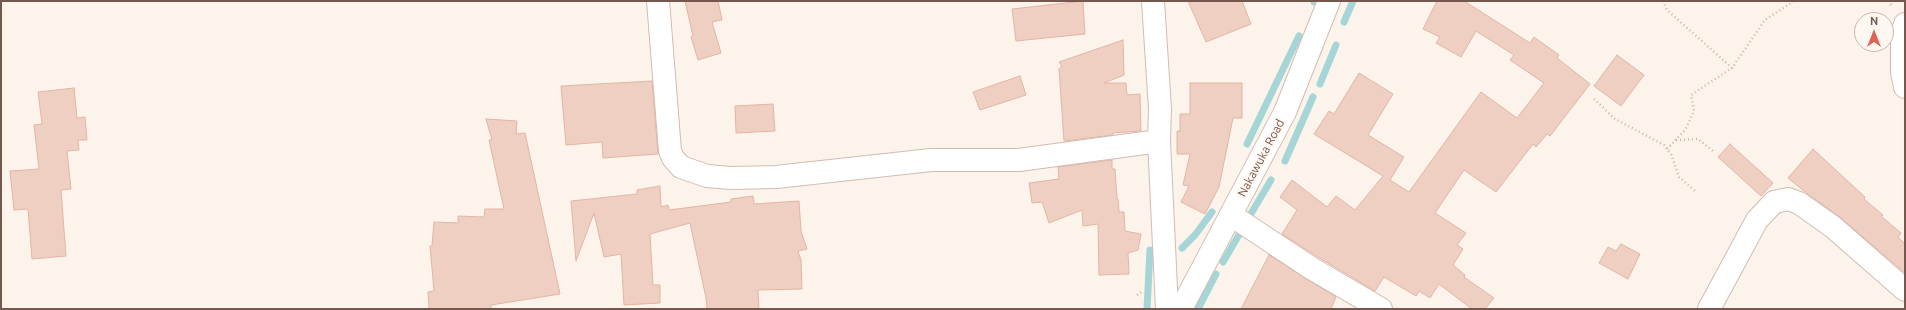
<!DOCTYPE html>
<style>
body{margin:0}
#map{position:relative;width:1906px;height:310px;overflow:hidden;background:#fcf3ea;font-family:Ubuntu,sans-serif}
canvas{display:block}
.frame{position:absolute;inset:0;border:2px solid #76574e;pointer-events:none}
.north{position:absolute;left:1854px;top:12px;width:40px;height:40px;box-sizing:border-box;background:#fef7f1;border:1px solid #c8b7b0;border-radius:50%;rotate:0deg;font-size:11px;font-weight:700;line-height:16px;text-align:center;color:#76574e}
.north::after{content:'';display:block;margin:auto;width:14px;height:18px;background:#df6356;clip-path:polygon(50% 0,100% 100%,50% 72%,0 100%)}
</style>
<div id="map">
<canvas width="1906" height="310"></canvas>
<div class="frame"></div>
<div class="north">N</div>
</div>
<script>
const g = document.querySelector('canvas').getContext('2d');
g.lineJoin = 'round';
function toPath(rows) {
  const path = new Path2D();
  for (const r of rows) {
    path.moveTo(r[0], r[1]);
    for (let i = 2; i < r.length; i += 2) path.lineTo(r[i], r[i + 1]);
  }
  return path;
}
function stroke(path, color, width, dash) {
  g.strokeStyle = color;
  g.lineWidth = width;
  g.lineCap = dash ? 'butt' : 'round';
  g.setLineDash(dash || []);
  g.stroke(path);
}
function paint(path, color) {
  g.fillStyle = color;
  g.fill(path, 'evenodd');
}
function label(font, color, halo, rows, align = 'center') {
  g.font = font + ' Ubuntu,sans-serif';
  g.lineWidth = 4;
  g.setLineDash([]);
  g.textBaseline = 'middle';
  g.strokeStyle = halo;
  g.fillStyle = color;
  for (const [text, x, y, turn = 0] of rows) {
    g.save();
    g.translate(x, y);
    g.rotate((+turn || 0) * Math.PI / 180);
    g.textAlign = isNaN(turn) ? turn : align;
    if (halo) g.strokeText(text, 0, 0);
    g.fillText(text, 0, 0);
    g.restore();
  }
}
stroke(toPath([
 [1314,2,1314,1],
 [1344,22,1353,1],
 [1320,84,1336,45],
 [1247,144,1299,36],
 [1285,161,1313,97],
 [1249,217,1271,180],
 [1182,248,1195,235,1212,212],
 [1223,262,1240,233],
 [1147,309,1150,250],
 [1198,309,1216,274]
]), '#a5d5d7', 7);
const building = toPath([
 [685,1,718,1,722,20,712,22,721,53,698,60,691,37,693,36,685,1],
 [1083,1,1085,34,1016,41,1012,9,1083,1],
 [1188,1,1242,1,1251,24,1206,42,1188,1],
 [1437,1,1464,1,1530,43,1534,37,1559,55,1557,58,1590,84,1550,136,1547,134,1536,147,1533,144,1496,192,1464,170,1435,213,1466,233,1457,245,1463,249,1453,265,1465,275,1464,277,1494,298,1485,309,1472,309,1439,284,1430,298,1419,291,1416,296,1384,277,1375,291,1318,257,1282,234,1297,210,1280,197,1292,180,1327,207,1336,196,1355,210,1383,176,1314,134,1329,111,1334,114,1359,73,1393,94,1368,135,1404,157,1390,180,1409,192,1481,92,1517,118,1544,83,1510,60,1514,55,1476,31,1461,57,1436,43,1440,37,1423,29,1437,1],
 [1123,40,1124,75,1104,83,1126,83,1127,95,1140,94,1141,131,1113,133,1113,135,1064,141,1059,69,1062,66,1059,62,1123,40],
 [1617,55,1644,75,1621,106,1594,86,1617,55],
 [1020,76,1026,95,980,110,973,92,1020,76],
 [652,81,658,154,603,158,602,142,566,145,561,86,652,81],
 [1190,83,1242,83,1242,118,1233,118,1219,187,1205,214,1181,202,1189,186,1183,185,1190,154,1177,154,1177,131,1180,131,1180,114,1190,114,1190,83],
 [74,88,77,118,85,117,87,140,78,140,79,150,67,151,71,189,61,190,66,256,32,259,28,209,14,210,10,171,39,169,34,125,42,124,38,92,74,88],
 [773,104,775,131,736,133,735,106,773,104],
 [486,119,517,121,516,134,525,133,560,294,491,305,491,309,429,309,428,292,434,291,430,246,432,246,434,222,458,223,458,216,484,217,485,209,504,209,489,140,492,140,486,119],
 [1730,144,1773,183,1761,196,1718,157,1730,144],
 [1813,149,1865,197,1864,199,1883,215,1881,216,1901,233,1898,237,1905,244,1905,273,1841,218,1804,191,1788,178,1813,149],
 [1112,160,1112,169,1115,169,1117,199,1118,199,1119,212,1124,212,1125,231,1141,234,1138,250,1128,253,1129,274,1099,275,1098,224,1083,226,1082,210,1049,223,1042,202,1032,203,1029,183,1059,179,1058,167,1112,160],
 [660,186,661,207,668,205,669,210,731,202,731,199,753,196,754,204,799,201,801,231,807,249,798,251,801,260,802,289,758,290,759,309,707,309,706,298,690,223,650,234,653,285,660,285,660,303,624,305,621,254,604,257,594,213,576,261,571,201,637,194,637,190,660,186],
 [1621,244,1640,254,1628,279,1599,263,1608,247,1616,251,1621,244],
 [1269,255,1336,297,1331,309,1241,309,1269,255]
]);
paint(building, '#f0cfc3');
stroke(building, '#e2b4a4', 1);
const minor = toPath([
 [658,1,670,151,673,158,681,167,707,176,731,178,776,177,931,160,1019,160,1159,141],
 [1153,1,1160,109,1159,141,1167,309],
 [1905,24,1902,34,1902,72,1905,87],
 [1231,215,1311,268,1381,309],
 [1709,309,1757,220,1774,202,1788,199,1799,203,1833,227,1905,290]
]);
const secondary = toPath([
 [1181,309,1285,112,1329,1]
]);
stroke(minor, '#d0bcb2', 24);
stroke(secondary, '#d3bbb0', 24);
stroke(toPath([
 [1663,1,1667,10,1732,68],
 [1888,1,1892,6],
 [1594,99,1615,119,1664,145,1671,154,1679,177,1695,191],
 [1676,140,1698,139,1713,151],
 [1667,149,1685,130,1694,111,1691,95,1732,68,1765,20,1794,1],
 [1137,295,1143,291]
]), '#d6b2a5', 2.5, [1, 3]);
stroke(minor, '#fff', 22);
stroke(secondary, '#fff', 22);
label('12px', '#76574e', '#fef7f1', [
 ["Nakawuka Road",1261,158,-62]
]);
</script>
